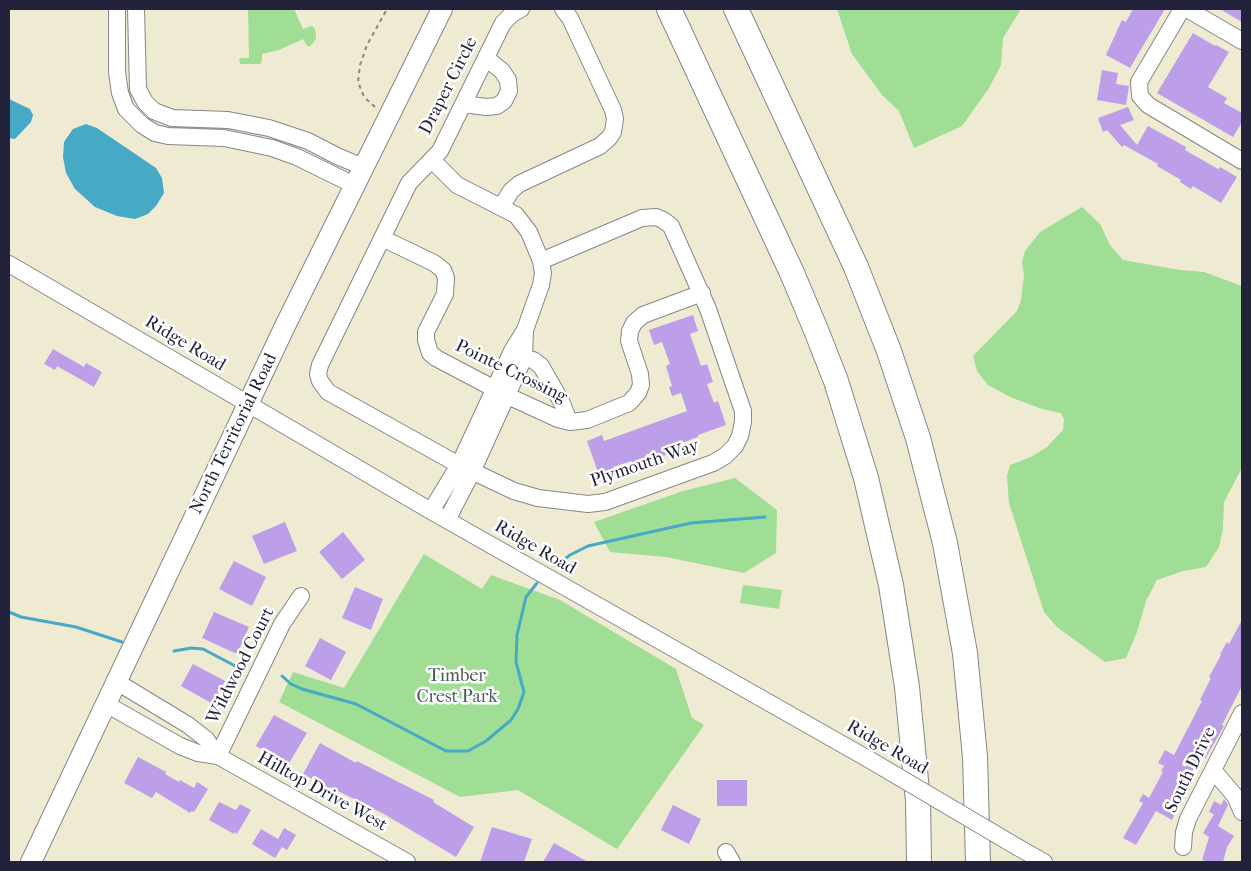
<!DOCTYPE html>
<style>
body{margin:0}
#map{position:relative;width:1251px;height:871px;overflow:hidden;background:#efead2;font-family:"IM FELL French Canon",serif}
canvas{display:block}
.frame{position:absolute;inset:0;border:10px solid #22223b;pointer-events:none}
</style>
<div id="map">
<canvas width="1251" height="871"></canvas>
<div class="frame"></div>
</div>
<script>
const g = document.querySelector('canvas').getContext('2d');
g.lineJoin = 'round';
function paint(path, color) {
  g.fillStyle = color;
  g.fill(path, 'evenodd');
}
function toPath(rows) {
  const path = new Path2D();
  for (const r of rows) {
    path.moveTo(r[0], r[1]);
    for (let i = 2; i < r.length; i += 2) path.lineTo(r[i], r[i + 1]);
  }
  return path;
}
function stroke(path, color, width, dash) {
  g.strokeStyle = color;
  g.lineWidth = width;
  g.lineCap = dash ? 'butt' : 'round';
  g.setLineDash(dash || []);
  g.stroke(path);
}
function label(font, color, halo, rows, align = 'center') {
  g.font = font + ' "IM FELL French Canon",serif';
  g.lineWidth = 5;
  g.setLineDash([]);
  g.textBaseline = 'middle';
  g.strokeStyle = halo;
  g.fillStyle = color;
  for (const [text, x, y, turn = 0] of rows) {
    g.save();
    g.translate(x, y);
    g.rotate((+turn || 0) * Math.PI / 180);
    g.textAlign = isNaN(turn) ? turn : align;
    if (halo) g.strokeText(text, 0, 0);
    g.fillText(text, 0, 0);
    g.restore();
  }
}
paint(toPath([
 [248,9,294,9,303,29,311,26,314,27,316,34,316,39,310,46,307,46,303,39,279,50,262,54,262,62,260,64,240,64,239,60,241,58,249,58],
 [837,9,1021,9,1003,38,1001,65,989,88,962,126,914,148,899,111,882,95,852,54],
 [1082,207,1100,224,1110,245,1123,260,1180,270,1204,272,1242,286,1242,468,1224,502,1223,529,1219,547,1206,567,1183,571,1157,580,1146,601,1137,632,1126,658,1105,662,1057,627,1044,612,1009,503,1007,476,1010,465,1031,457,1047,447,1063,430,1064,419,1061,413,1042,409,1010,397,988,385,977,371,973,356,1017,311,1021,300,1024,275,1022,262,1025,251,1040,232],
 [735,478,777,510,776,553,744,573,666,557,610,552,594,522,683,491],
 [424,554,482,589,491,575,560,600,676,669,692,718,704,725,617,849,518,790,460,797,279,702,293,672,344,688],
 [743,585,782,590,779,609,740,603]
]), '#9fde94');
paint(toPath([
 [9,99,30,109,33,115,31,122,15,139,9,138],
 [86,124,97,128,156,168,162,178,164,193,156,206,148,214,135,219,117,216,95,207,75,189,66,173,63,157,64,142,73,129]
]), '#46a9c6');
stroke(toPath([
 [556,566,570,555,588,546,691,523,765,517],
 [9,612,21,617,76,627,122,642],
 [174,651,191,648,203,649,241,669],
 [282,676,291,684,302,689,356,704,446,751,468,751,486,741,511,720,518,709,524,692,516,662,517,635,526,597,537,583]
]), '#46a9c6', 3);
paint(toPath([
 [1133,9,1165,9,1130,68,1106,55,1122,20,1126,22],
 [1220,9,1242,9,1242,22],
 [1193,33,1215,46,1216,45,1229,52,1208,87,1227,98,1224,103,1242,113,1242,122,1233,137,1157,93],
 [1102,70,1118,73,1116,84,1129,86,1126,105,1097,100],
 [1128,107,1134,120,1120,125,1137,145,1148,126,1186,147,1185,150,1218,169,1220,167,1237,177,1221,203,1193,186,1191,189,1180,182,1181,180,1157,166,1158,164,1124,145,1122,147,1107,130,1103,132,1098,118],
 [693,315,698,331,690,334,701,366,707,364,713,382,707,384,714,403,718,401,726,425,698,435,698,437,678,444,680,450,633,466,631,461,613,467,615,473,600,478,587,441,602,435,604,441,687,411,681,393,672,396,669,387,672,386,666,366,670,364,662,342,654,345,649,330],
 [53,349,84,367,86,363,102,372,94,387,57,366,55,370,44,364],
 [285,522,297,551,264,564,252,536],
 [343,532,365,560,342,579,319,552],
 [234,561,266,577,252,606,219,589],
 [355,587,383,599,371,630,342,618],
 [214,612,249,627,237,654,202,638],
 [1242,620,1242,686,1222,725,1224,726,1205,759,1200,757,1188,779,1171,810,1176,812,1172,820,1156,811,1136,845,1123,838,1143,803,1139,801,1143,794,1149,798,1163,772,1161,771,1164,766,1158,763,1165,750,1174,755,1202,701,1200,700,1211,678,1209,677,1221,655,1220,654,1227,642,1229,644],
 [320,638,346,652,331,680,305,666],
 [193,664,225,681,213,704,181,686],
 [274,715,307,733,288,765,256,746],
 [320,743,356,763,357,761,434,800,433,802,474,827,456,857,384,814,330,787,329,788,303,774],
 [138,757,166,772,165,774,179,782,180,780,194,788,197,782,208,789,194,812,191,811,190,813,156,792,152,798,124,783],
 [717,780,747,780,747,806,717,806],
 [1224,799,1228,805,1218,826,1234,836,1227,847,1223,862,1210,862,1202,860,1209,837,1203,833,1214,814,1209,812,1214,801,1221,805],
 [219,802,236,810,240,804,251,810,237,834,235,832,234,834,209,820],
 [673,805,701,819,689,844,661,830],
 [492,827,532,839,524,862,480,862],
 [284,828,296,835,287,850,282,847,275,858,252,844,261,829,278,839],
 [554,843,588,862,543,862]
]), '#bc9fe8');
const minor = toPath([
 [117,9,117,72,120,93,126,109,142,125,155,133,168,136,224,138,272,148,297,157,354,185],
 [136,9,138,89,145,102,154,111,172,118,228,120,269,128,308,141,337,156,363,167],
 [521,9,512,14,503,23,440,151,409,183,320,365,318,374,320,381,328,392,459,465,514,491,538,498,588,504,605,502,713,463,725,456,735,446,740,436,743,422,743,411,708,309,671,226,663,220,656,217,642,218,541,261],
 [1182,9,1139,82,1140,96,1148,105,1242,161],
 [1187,9,1242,41],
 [463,104,486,107,497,106,504,101,509,91,508,80,502,71,486,58],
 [501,207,511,191,519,184,600,146,609,138,613,132,615,119,613,110,570,18,563,9],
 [382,238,434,263,443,270,446,278,445,294,426,332,426,340,430,353,436,358,508,396,558,419,570,422,587,420,629,403,638,393,641,385,640,374,629,341,630,331,634,323,643,315,702,293],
 [9,264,431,511,870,760],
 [524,358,533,360,541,366,561,401,569,421],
 [431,511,459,465,512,351,525,330,541,285,543,273,541,261,529,232,516,215,457,185,432,160],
 [447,520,472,472,524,358,525,330],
 [117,682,188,725,206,739,218,756],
 [106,704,180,746,198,753,218,756,407,862],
 [218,756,282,624,301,596],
 [1213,770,1235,796,1242,812],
 [1183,847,1184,832,1188,819,1242,713],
 [1019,848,1044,862],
 [726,852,732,862]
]);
const major = toPath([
 [31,862,285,326,442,9]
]);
const highway = toPath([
 [669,9,792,273,816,330,836,381,866,478,891,585,907,687,918,801,919,862],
 [736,9,856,267,889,351,918,438,945,543,965,653,975,757,978,862]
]);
stroke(minor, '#888686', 18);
stroke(major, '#888686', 22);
stroke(highway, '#888686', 26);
stroke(toPath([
 [375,107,364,97,358,82,360,65,367,45,387,9]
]), '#888686', 2, [4, 4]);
stroke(minor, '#fff', 16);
stroke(major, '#fff', 20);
stroke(highway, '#fff', 24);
const minorBridge = toPath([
 [870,760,1019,848]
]);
stroke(minorBridge, '#888686', 18, []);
stroke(minorBridge, '#fff', 16);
label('18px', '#22223b', '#fff', [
 ["Draper Circle",449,86,-63],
 ["Ridge Road",185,344,31],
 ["Pointe Crossing",511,372,26],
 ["North Territorial Road",234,434,-64],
 ["Plymouth Way",645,464,-19],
 ["Ridge Road",535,548,30],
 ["Wildwood Court",241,666,-63],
 ["Ridge Road",887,748,30],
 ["South Drive",1191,770,-64],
 ["Hilltop Drive West",322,792,29]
]);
label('18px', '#485a56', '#fff', [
 ["Timber",457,677],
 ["Crest Park",457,698]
]);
</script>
